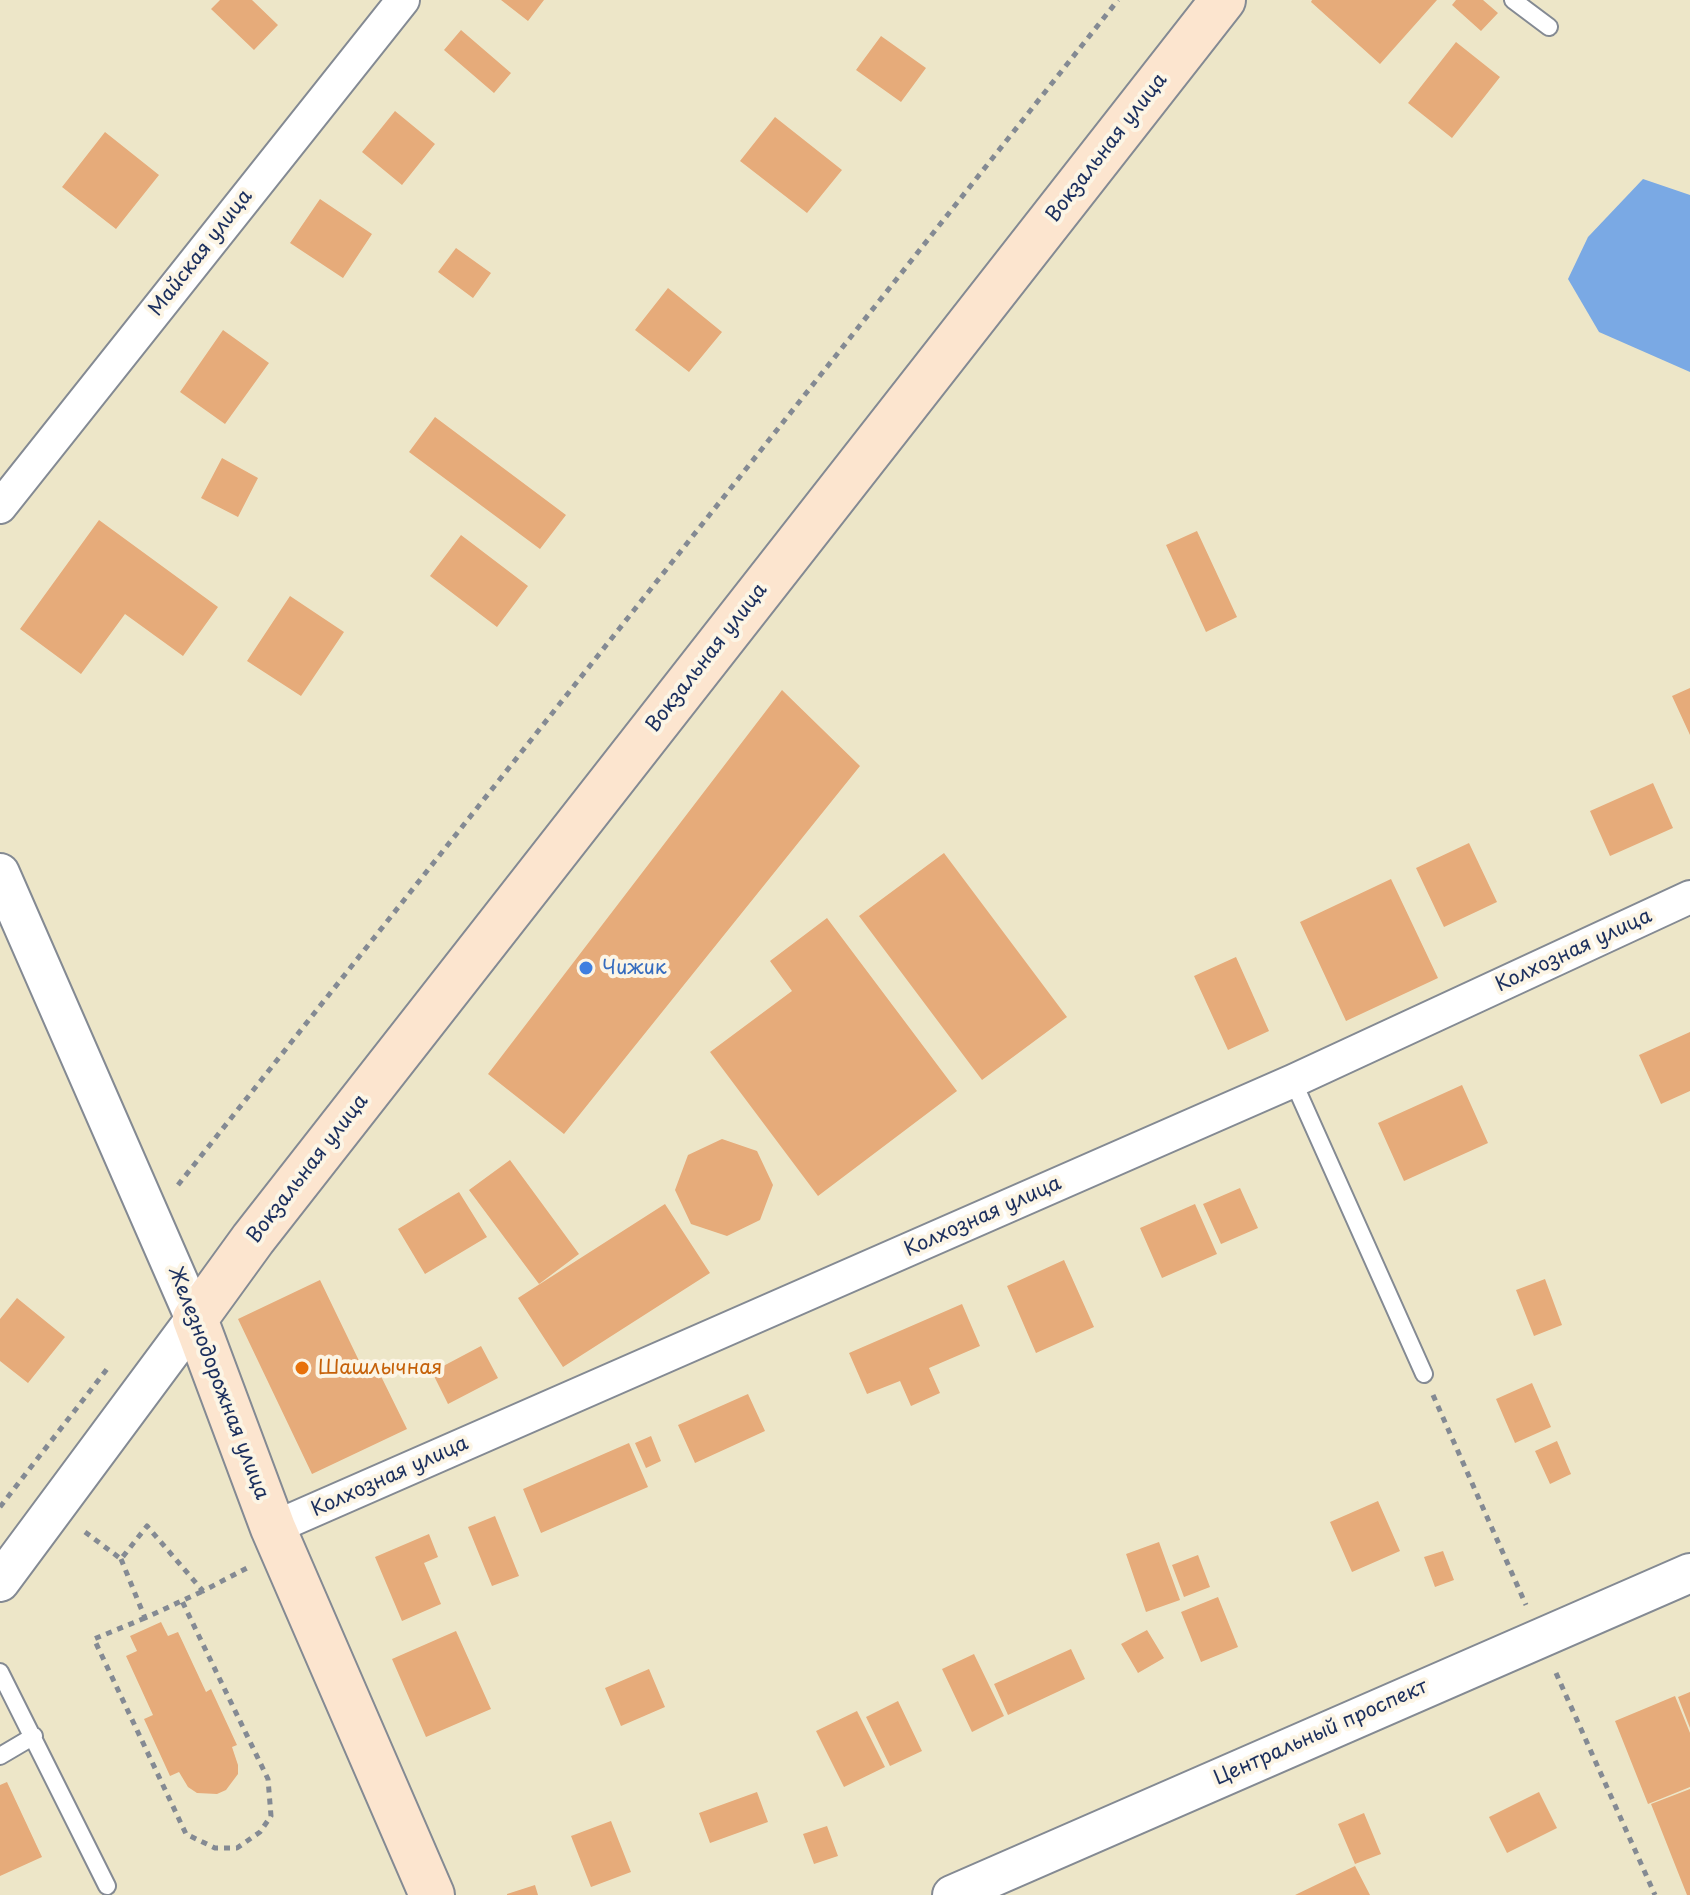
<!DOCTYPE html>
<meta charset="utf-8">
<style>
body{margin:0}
canvas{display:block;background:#ede6c8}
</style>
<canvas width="1690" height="1895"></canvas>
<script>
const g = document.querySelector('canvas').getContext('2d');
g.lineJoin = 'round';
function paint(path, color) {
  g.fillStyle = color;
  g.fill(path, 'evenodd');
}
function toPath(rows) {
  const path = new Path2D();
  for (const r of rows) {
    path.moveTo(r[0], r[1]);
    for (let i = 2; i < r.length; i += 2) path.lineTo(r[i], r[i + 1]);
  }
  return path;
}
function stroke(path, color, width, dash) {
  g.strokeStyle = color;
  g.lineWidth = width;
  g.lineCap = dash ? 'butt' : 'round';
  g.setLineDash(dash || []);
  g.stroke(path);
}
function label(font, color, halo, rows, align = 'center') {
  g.font = font + ' "Playpen Sans",sans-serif';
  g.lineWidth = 8;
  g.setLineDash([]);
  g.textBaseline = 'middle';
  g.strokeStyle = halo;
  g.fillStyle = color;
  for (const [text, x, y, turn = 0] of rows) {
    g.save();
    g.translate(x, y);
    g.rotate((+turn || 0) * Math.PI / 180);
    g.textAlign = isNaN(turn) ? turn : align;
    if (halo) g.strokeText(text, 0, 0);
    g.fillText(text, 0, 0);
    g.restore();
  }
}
paint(toPath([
 [1643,179,1690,195,1690,372,1599,332,1568,279,1588,237]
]), '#7aa9e4');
paint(toPath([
 [220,0,252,0,278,25,254,50,211,9],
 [501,0,544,0,528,21],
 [1312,0,1437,0,1380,64,1311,2],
 [1456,0,1483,0,1498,13,1481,31,1452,5],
 [461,30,511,73,494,93,444,50],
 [881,36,926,68,901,102,856,70],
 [1456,42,1500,77,1452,138,1408,103],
 [395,111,435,144,402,185,362,152],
 [775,117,842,170,807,213,740,161],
 [105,132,159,175,116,229,62,187],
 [320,199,372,234,343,278,290,243],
 [456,248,491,273,473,298,438,272],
 [668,288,722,332,689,372,635,330],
 [223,330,269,363,225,424,180,392],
 [435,417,566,515,540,549,409,452],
 [222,458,258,478,238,517,201,498],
 [99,520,218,607,183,656,125,614,81,674,20,629],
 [1197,531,1237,617,1206,632,1166,545],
 [461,535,528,586,497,627,430,576],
 [290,596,344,632,301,696,247,661],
 [1690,688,1690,735,1672,696],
 [782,690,860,766,564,1134,488,1074],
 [1653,783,1673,828,1610,856,1590,811],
 [1469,843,1497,902,1444,927,1416,868],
 [944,853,1067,1017,982,1080,859,916],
 [1391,879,1438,978,1346,1021,1300,922],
 [827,918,957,1091,818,1196,710,1052,792,991,770,961],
 [1236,957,1269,1031,1228,1050,1194,976],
 [1690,1032,1690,1091,1661,1104,1639,1055],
 [1462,1085,1488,1143,1404,1181,1378,1123],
 [722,1139,757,1151,773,1185,760,1220,727,1236,691,1224,675,1190,688,1155],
 [510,1160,579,1254,539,1284,469,1190],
 [1240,1188,1258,1228,1221,1244,1203,1204],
 [459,1192,487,1237,425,1274,398,1229],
 [665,1204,710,1273,563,1367,518,1298],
 [1195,1204,1217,1254,1162,1278,1140,1228],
 [1064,1260,1094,1327,1036,1353,1007,1286],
 [1545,1279,1562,1325,1534,1336,1516,1290],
 [320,1280,363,1369,375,1364,407,1429,312,1474,238,1319],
 [17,1298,65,1337,28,1383,0,1361,0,1319],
 [962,1304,980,1346,929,1368,940,1393,911,1406,900,1381,867,1394,849,1353],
 [481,1346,498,1378,448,1404,432,1372],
 [1532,1383,1551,1427,1515,1443,1496,1399],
 [748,1394,765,1431,695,1463,678,1425],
 [651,1436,661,1461,646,1468,635,1443],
 [1557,1441,1571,1474,1550,1484,1535,1451],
 [629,1443,648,1487,541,1533,523,1489],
 [1378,1501,1400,1551,1352,1572,1330,1522],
 [495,1516,519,1576,492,1586,468,1527],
 [429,1534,438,1557,424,1563,441,1604,402,1621,375,1557],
 [1159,1542,1180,1600,1146,1612,1126,1554],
 [1443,1551,1454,1580,1435,1587,1424,1557],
 [1198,1555,1210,1587,1184,1597,1172,1565],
 [1218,1597,1238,1647,1201,1662,1181,1612],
 [161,1622,168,1636,178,1632,206,1692,211,1689,237,1745,232,1747,238,1765,238,1774,226,1790,217,1794,197,1793,188,1787,179,1772,170,1776,144,1719,153,1715,126,1656,137,1651,130,1636],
 [1147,1630,1164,1658,1138,1673,1121,1644],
 [456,1631,491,1709,426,1737,392,1659],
 [1071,1649,1085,1679,1008,1715,994,1684],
 [974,1654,1004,1716,972,1732,942,1669],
 [649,1669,665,1707,621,1726,605,1688],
 [1690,1692,1690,1728,1678,1697],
 [1675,1696,1690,1733,1690,1787,1648,1804,1615,1721],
 [898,1701,922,1751,890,1766,866,1717],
 [857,1711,885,1767,844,1787,816,1731],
 [7,1782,42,1857,0,1876,0,1785],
 [1690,1789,1690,1895,1687,1895,1651,1804],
 [757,1792,768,1822,710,1843,699,1813],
 [1539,1792,1557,1828,1507,1853,1489,1817],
 [1364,1813,1381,1854,1355,1864,1338,1824],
 [611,1821,631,1872,591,1887,571,1836],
 [827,1826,838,1856,814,1864,803,1834],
 [1355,1866,1370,1895,1295,1895],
 [535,1885,538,1895,507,1895,507,1894]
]), '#e6ab7a');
const service = toPath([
 [1513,0,1549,27],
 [1293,1081,1424,1374],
 [0,1672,107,1886],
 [0,1756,34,1736]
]);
const minor = toPath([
 [0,507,403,0],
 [273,1528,1293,1081,1690,897]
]);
const tertiary = toPath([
 [0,873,195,1319,0,1582],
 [952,1895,1690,1573]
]);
const secondary = toPath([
 [432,1895,273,1528,195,1319,253,1239,1223,0]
]);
stroke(service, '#848a93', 20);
stroke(minor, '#848a93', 36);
stroke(tertiary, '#848a93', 42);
stroke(secondary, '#848a93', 48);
stroke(toPath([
 [178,1185,1118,0],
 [1433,1395,1526,1605],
 [0,1507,107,1369],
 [85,1532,121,1559,147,1526,203,1591,247,1568],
 [121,1559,145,1618,203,1591],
 [145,1618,94,1639,186,1834,215,1848,237,1848,260,1832,271,1816,268,1779,182,1601],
 [1556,1673,1655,1895]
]), '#848a93', 5, [6, 6]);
stroke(service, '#fff', 16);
stroke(minor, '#fff', 32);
stroke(tertiary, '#fff', 38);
stroke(secondary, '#fce5cf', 44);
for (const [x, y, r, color] of [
 [586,968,8,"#3f7fe0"],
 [302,1368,8,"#e8710a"]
]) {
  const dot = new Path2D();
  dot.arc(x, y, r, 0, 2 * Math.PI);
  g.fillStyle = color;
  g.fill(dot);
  stroke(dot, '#fcf5e5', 3);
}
label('20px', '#1b2f5e', '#fcf5e5', [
 ["Вокзальная улица",1107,148,-52],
 ["Майская улица",201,253,-52],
 ["Вокзальная улица",707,658,-52],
 ["Колхозная улица",1574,951,-25],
 ["Вокзальная улица",308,1169,-52],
 ["Колхозная улица",983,1217,-24],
 ["Железнодорожная улица",218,1383,69],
 ["Колхозная улица",390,1477,-24],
 ["Центральный проспект",1321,1733,-24]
]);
label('20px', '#366cbe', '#fcf5e5', [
 ["Чижик",602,968]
], 'left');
label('20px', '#c56008', '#fcf5e5', [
 ["Шашлычная",318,1368]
], 'left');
</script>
